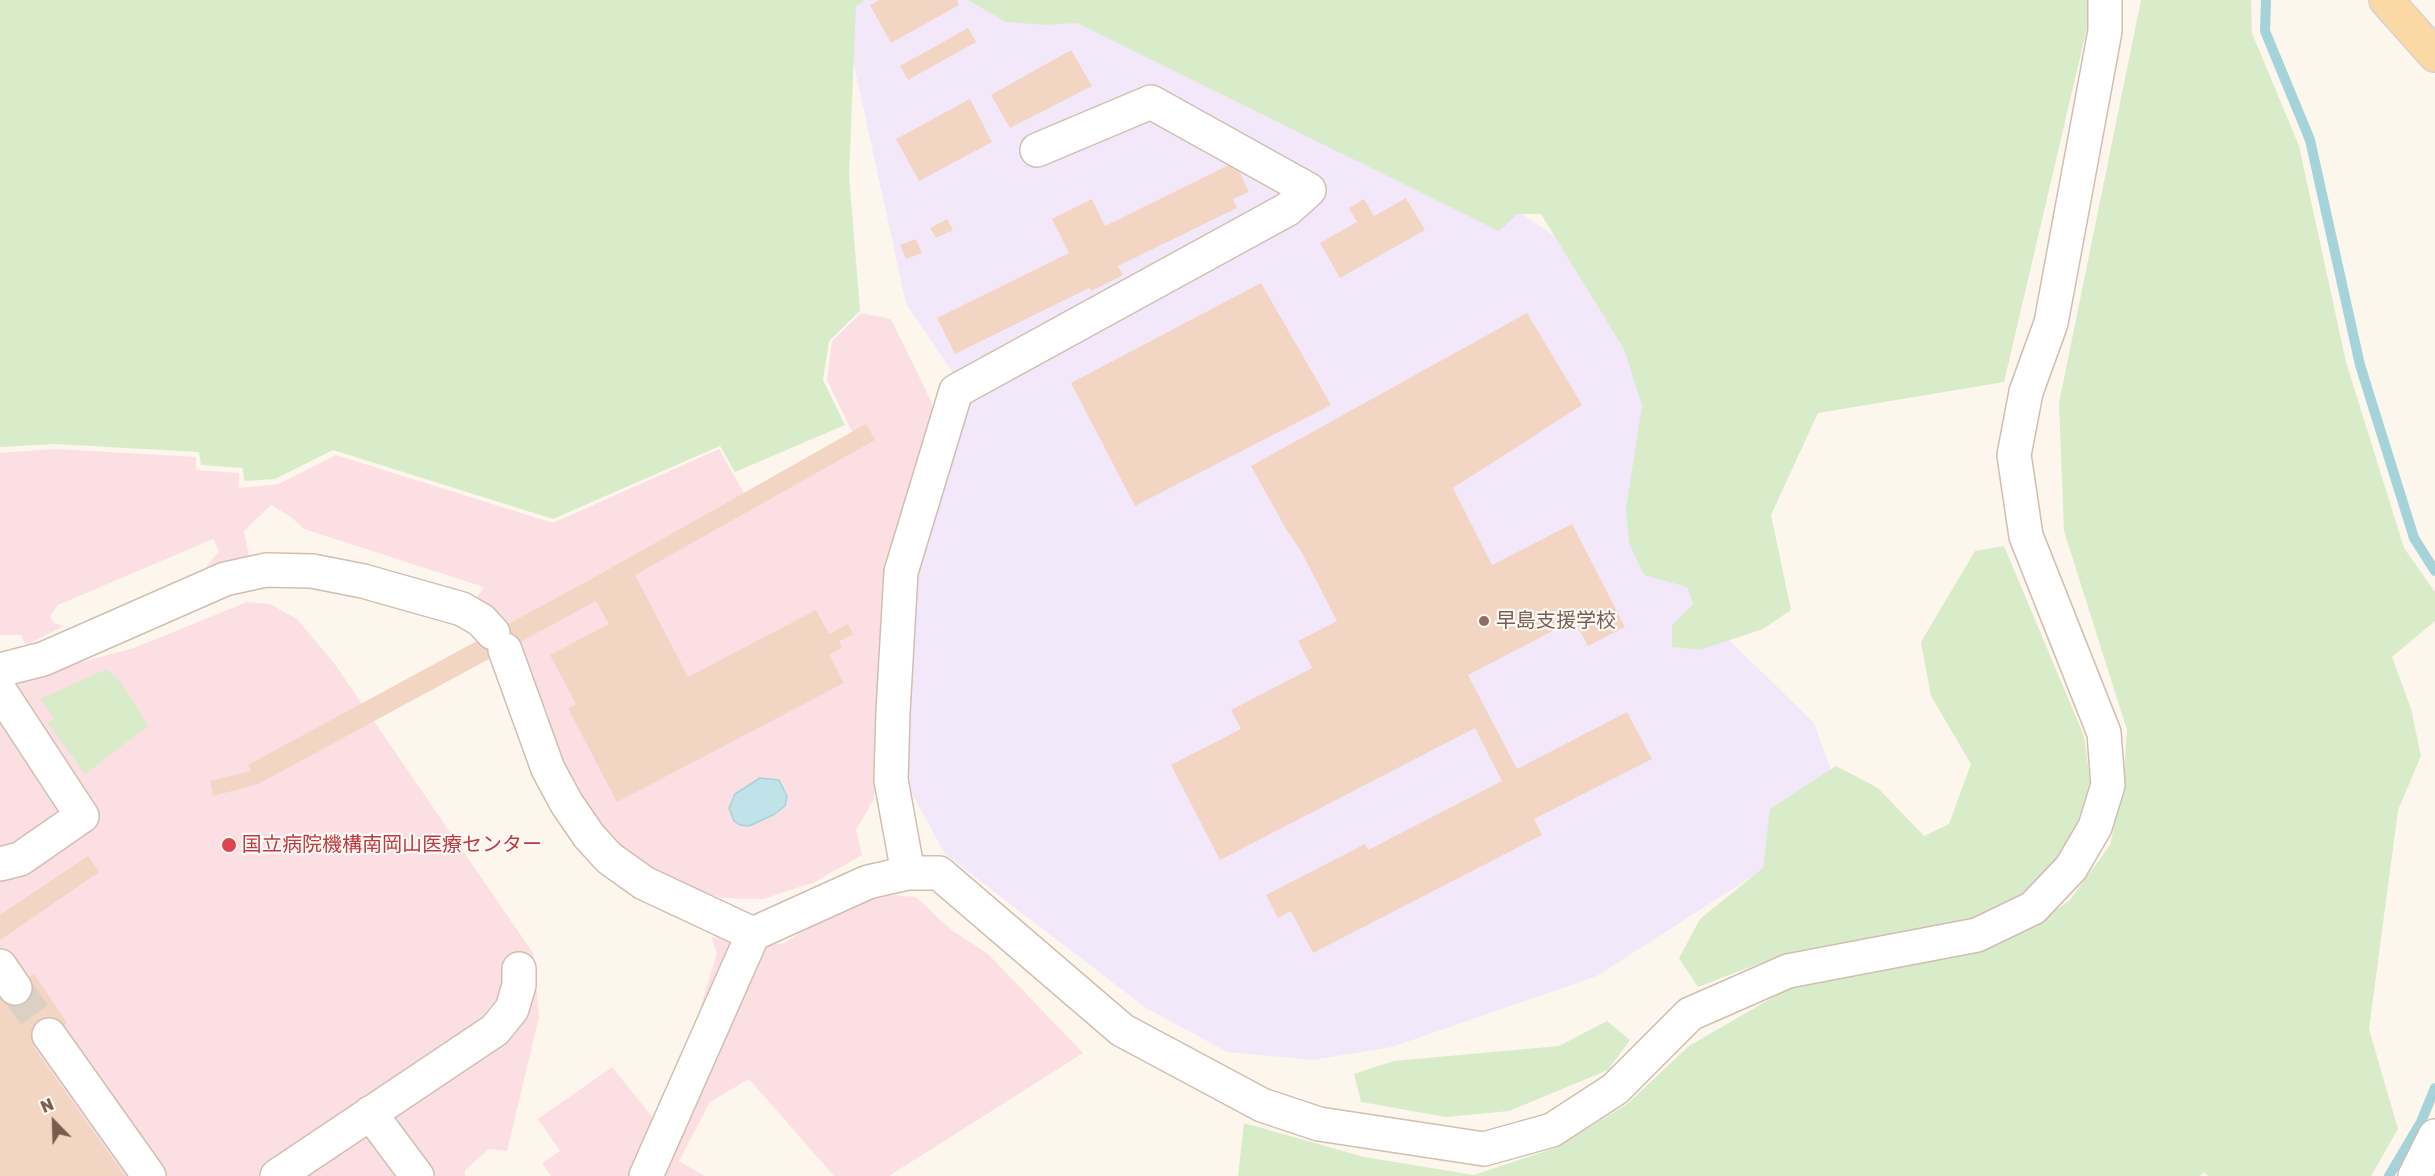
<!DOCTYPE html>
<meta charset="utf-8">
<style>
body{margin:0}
#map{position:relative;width:2435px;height:1176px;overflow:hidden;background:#fdf6ec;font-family:"Golos Text",sans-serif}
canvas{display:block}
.north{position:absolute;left:24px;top:1092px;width:60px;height:60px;-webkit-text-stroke:4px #fffaf3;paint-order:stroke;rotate:337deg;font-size:16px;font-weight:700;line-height:24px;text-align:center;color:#7a5c4d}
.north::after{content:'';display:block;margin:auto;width:21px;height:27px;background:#7a5c4d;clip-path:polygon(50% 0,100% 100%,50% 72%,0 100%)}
</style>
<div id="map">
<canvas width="2435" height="1176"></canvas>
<div class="north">N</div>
</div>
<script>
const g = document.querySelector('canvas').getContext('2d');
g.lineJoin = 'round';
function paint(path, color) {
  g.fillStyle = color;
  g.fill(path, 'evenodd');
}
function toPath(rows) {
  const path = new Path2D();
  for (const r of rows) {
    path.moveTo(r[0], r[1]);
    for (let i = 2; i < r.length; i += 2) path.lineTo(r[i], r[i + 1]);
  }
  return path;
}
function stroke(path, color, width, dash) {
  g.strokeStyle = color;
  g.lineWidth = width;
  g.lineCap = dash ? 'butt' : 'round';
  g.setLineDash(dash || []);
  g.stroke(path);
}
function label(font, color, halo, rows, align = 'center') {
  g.font = font + ' "Golos Text","Noto Sans JP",sans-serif';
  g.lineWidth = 4.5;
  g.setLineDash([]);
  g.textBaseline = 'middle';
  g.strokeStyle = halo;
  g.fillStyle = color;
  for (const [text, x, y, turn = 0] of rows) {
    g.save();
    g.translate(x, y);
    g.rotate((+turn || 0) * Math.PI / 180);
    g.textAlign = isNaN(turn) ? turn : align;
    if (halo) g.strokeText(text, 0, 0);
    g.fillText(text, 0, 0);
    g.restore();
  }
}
paint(toPath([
 [840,0,1115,0,1349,96,1598,266,1657,419,1708,619,1814,723,1840,794,1804,843,1597,976,1392,1047,1313,1060,1227,1052,1146,1008,945,854,902,775,907,661,921,541,971,399,906,304]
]), '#f3e8fa');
paint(toPath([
 [861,313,891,319,931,401,936,424,889,592,874,799,856,830,862,855,815,882,763,899,722,898,681,885,630,858,586,808,476,599,484,587,304,529,291,517,271,505,244,531,249,557,206,567,219,551,213,539,58,605,50,616,54,623,64,626,26,645,21,635,0,635,0,453,55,449,196,457,196,470,239,473,239,488,279,484,336,455,553,523,719,449,744,493,852,432,827,380,832,341],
 [247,602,270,604,297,619,334,663,533,953,539,1017,507,1151,489,1149,465,1170,465,1176,0,1176,0,684,134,648],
 [893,895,916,897,950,929,988,954,1083,1053,889,1176,834,1176,749,1079,710,1102,679,1161,705,1176,551,1176,542,1163,560,1151,538,1119,612,1067,654,1119,678,1082,717,953,711,937,782,944,837,911,862,902]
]), '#fbdfe3');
paint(toPath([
 [0,0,865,0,856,6,849,175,860,311,829,341,823,380,845,425,735,472,720,446,553,519,333,450,275,479,244,481,243,468,201,465,199,452,54,444,0,447],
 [968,0,2088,0,2089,19,2004,382,1818,413,1771,515,1791,610,1763,629,1700,650,1672,647,1672,625,1693,604,1687,587,1644,575,1629,543,1626,509,1642,405,1624,349,1541,214,1517,214,1499,231,1077,23,1045,25,1006,22],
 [2141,0,2251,0,2252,33,2299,146,2346,362,2404,548,2435,592,2435,621,2392,657,2411,709,2421,756,2398,810,2369,1029,2398,1129,2371,1176,2208,1176,2204,1172,2200,1176,1238,1176,1244,1123,1364,1157,1474,1175,1555,1148,1627,1104,1689,1046,1789,988,1973,951,2025,932,2070,900,2110,845,2123,784,2127,730,2064,531,2059,403],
 [2004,546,2084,736,2092,794,2069,845,2021,898,1966,923,1776,957,1698,987,1679,958,1700,919,1763,868,1770,809,1836,766,1878,788,1924,836,1949,824,1971,764,1931,696,1921,642,1975,551],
 [107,669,122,684,148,726,85,774,48,723,54,718,40,699],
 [1607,1021,1630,1040,1608,1070,1509,1111,1446,1117,1361,1102,1354,1074,1378,1066,1394,1061,1559,1046]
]), '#d8ecc9');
const water = toPath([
 [760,778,779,780,787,796,785,806,773,815,749,826,740,825,734,821,729,808,735,794,760,778]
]);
paint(water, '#bfe3e8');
stroke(water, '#a5d3da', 1.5);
stroke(toPath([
 [2266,0,2265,31,2310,140,2360,365,2414,538,2435,571],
 [2389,1176,2421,1122,2435,1088]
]), '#a5d3da', 10);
paint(toPath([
 [879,0,957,0,959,5,891,43,870,5],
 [968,28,976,42,908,80,900,66],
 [1071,50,1092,86,1010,128,991,95],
 [970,99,992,142,919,181,896,139],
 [1235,162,1249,192,1233,199,1237,208,1118,266,1123,275,1091,291,1089,288,955,354,937,318,1069,253,1052,219,1092,199,1105,226],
 [1406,198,1425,230,1340,278,1320,243,1357,222,1349,208,1364,199,1374,216],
 [947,219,953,230,936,238,930,228],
 [916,239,922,253,906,259,900,245],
 [1261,283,1331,405,1135,506,1071,383],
 [1527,313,1582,405,1453,488,1492,565,1572,524,1625,627,1588,646,1574,620,1468,675,1517,769,1627,712,1652,759,1534,819,1542,835,1313,953,1291,911,1278,918,1266,895,1365,844,1368,850,1502,781,1475,728,1220,860,1171,765,1241,729,1231,710,1312,668,1298,641,1337,621,1301,551,1286,529,1251,466],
 [866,424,875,440,635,575,688,677,816,610,829,634,848,624,853,634,839,641,842,648,829,655,844,683,617,802,568,708,576,704,550,655,609,624,596,601,258,784,213,796,210,781,251,771,248,765,595,577],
 [88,856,99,872,0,940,0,915],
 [34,974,67,1023,33,1046,125,1176,0,1176,0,995,1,997]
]), '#f3d5c3');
stroke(toPath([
 [15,988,49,1035]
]), '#dcd0c4', 33, [33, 16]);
const minor = toPath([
 [505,650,548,769,567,804,589,836,609,858,644,883,753,934,868,882,908,873,939,873,1122,1030,1262,1105,1319,1124,1484,1149,1552,1130,1615,1089,1690,1014,1788,971,1977,935,2033,908,2071,868,2095,827,2108,785,2104,733,2026,536,2014,455,2026,392,2051,323,2105,31,2105,0],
 [0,670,43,659,225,579,266,570,312,571,363,581,462,609,481,620,493,633],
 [0,691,82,816,20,859,0,864],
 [908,873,891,780,893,712,901,572,956,391,1288,209,1309,190,1151,102,1037,150],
 [0,966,15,988],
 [49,1035,149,1176],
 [370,1113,417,1176],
 [277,1176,495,1030,512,1009,519,985,519,969],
 [646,1176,753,934],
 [2415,1176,2435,1136]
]);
const major = toPath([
 [2386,0,2435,55]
]);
stroke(minor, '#d1beb0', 36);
stroke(major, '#dad1cd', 36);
stroke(minor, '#fff', 33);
stroke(major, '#fbd9a5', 33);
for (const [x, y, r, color] of [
 [1484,621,6,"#8d6e63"],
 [229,845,8,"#e0444e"]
]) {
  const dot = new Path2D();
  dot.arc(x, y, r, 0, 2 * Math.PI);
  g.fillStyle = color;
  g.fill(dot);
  stroke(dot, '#fffaf3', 2);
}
label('20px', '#785e54', '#fffaf3', [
 ["早島支援学校",1496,621]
], 'left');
label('20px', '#be3a42', '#fffaf3', [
 ["国立病院機構南岡山医療センター",242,845]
], 'left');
</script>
